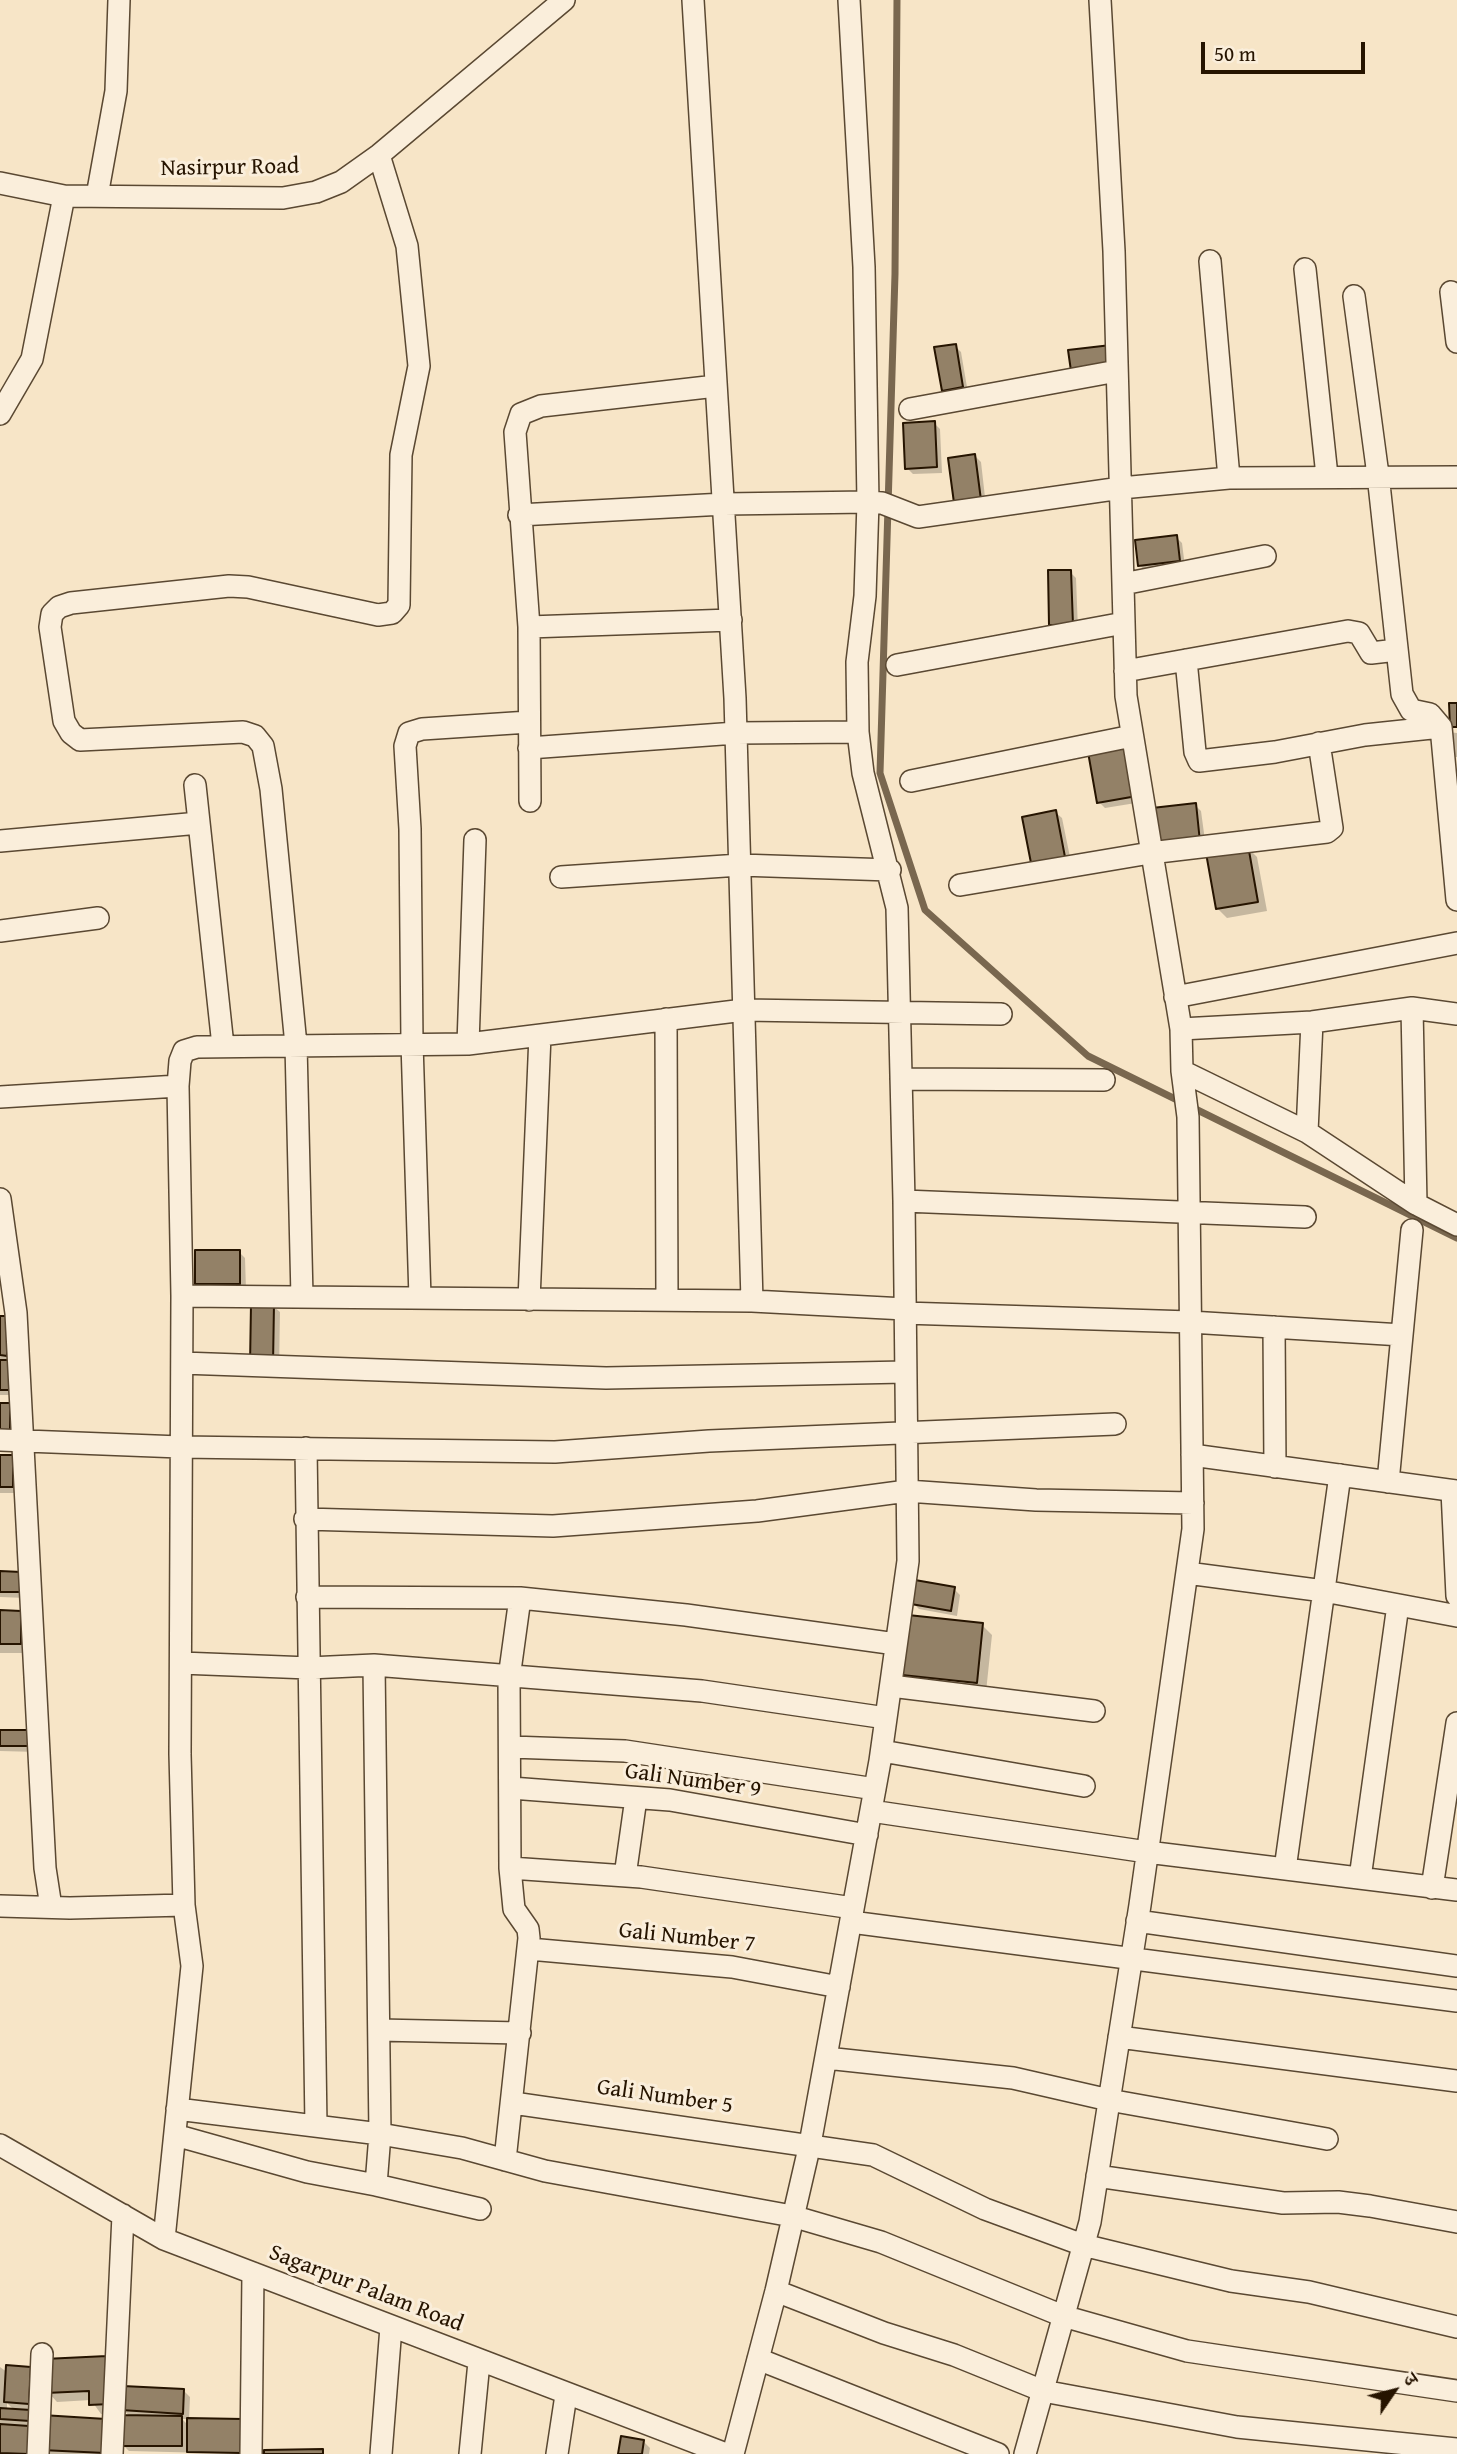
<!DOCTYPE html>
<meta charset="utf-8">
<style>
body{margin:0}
#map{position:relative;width:1457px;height:2454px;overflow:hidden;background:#f7e5c7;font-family:"Gentium Book Plus","Noto Serif Devanagari",serif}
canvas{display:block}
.north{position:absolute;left:1359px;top:2356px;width:70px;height:70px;-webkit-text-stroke:5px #faeedb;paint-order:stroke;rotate:55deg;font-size:19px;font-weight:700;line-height:28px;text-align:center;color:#261400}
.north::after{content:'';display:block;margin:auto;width:24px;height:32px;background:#261400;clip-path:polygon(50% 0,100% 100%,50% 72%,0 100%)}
.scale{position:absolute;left:1201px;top:42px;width:164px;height:32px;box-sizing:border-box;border:4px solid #261400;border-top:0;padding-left:9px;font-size:21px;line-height:24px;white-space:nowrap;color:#261400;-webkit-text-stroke:5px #faeedb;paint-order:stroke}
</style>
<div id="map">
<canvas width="1457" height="2454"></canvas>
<div class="north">उ</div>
<div class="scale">50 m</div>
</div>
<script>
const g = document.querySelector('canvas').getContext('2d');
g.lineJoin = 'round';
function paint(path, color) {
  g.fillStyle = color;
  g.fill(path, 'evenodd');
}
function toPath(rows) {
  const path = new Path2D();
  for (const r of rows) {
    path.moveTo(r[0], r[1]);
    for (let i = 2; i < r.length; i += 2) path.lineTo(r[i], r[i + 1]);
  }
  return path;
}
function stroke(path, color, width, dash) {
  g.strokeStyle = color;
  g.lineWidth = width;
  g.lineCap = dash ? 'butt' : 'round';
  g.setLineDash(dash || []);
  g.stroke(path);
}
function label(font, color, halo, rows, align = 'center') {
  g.font = font + ' "Gentium Book Plus",serif';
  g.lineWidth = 6;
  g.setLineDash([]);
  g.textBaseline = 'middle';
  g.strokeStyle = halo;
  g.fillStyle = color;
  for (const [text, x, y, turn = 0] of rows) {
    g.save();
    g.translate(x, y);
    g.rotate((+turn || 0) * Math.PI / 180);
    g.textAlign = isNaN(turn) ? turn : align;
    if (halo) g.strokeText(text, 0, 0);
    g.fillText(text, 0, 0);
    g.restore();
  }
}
paint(toPath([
 [955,346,961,352,968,393,949,396,943,390],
 [934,423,940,429,942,473,913,474,907,468],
 [975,456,981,462,986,506,961,509],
 [1176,537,1182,543,1185,567,1146,571,1139,565],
 [1070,572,1076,578,1078,630,1057,631,1051,624],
 [1448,732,1457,733,1457,757,1453,757],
 [1090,754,1142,802,1105,808,1099,802],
 [1195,805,1201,811,1206,848,1164,853],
 [1055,812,1062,818,1071,862,1033,862],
 [1247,847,1257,857,1267,911,1227,918,1217,908],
 [239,1252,245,1258,246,1290,203,1290,197,1284],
 [273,1306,280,1312,279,1371,258,1370],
 [0,1318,8,1318,14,1395,0,1395],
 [0,1457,12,1457,18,1463,18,1493,0,1493],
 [0,1573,20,1574,26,1598,0,1597],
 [954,1589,960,1595,957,1616,919,1609,913,1603],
 [0,1612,21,1612,30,1622,30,1653,0,1653],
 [982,1625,992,1635,986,1692,914,1684,904,1675],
 [0,1731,32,1732,38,1752,0,1751],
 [107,2358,119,2413,101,2414,91,2400,57,2402,48,2392],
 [0,2367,7,2372,30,2369,36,2375,35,2409,28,2409,36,2418,36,2426,27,2426,35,2434,34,2454,0,2454],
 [7,2403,15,2411,7,2410],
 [184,2391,190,2397,189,2419,182,2419,189,2426,248,2454,129,2451,123,2445,131,2417,123,2410],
 [44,2417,114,2454,48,2454],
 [644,2442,650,2448,649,2454,620,2454]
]), '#0003');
stroke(toPath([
 [897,0,895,274,880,773,925,910,1088,1056,1457,1238]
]), '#79674f', 7);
const building = toPath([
 [956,344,963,387,942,391,934,347,956,344],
 [1111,345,1114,365,1071,371,1068,350,1111,345],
 [935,421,937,467,905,469,903,423,935,421],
 [975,454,981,500,954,503,948,458,975,454],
 [1177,535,1180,561,1138,566,1135,540,1177,535],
 [1048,570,1071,570,1073,625,1049,625,1048,570],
 [1449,703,1457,703,1457,727,1450,727,1449,703],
 [1129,746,1137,796,1097,803,1088,752,1129,746],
 [1196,803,1200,842,1157,847,1152,808,1196,803],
 [1056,810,1065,857,1031,863,1022,817,1056,810],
 [1248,845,1258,902,1216,909,1206,853,1248,845],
 [195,1250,240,1250,240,1284,195,1284,195,1250],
 [251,1304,274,1304,273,1365,250,1365,251,1304],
 [0,1316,8,1316,7,1356,0,1355,0,1316],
 [0,1360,9,1360,9,1390,0,1390,0,1360],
 [0,1403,10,1403,10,1431,0,1431,0,1403],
 [0,1455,13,1455,13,1487,0,1487,0,1455],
 [0,1571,21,1572,20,1592,0,1592,0,1571],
 [915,1580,955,1587,951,1611,911,1604,915,1580],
 [0,1610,21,1611,21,1644,0,1644,0,1610],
 [908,1615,983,1623,977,1683,902,1675,908,1615],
 [0,1730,33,1730,33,1746,0,1746,0,1730],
 [107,2356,110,2404,89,2405,89,2391,46,2393,44,2359,107,2356],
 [6,2365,31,2367,29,2404,4,2402,6,2365],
 [123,2386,184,2389,183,2414,121,2410,123,2386],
 [0,2408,31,2410,30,2421,0,2419,0,2408],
 [42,2415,106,2419,105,2453,41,2450,42,2415],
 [122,2415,182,2416,182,2446,121,2446,122,2415],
 [187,2418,243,2419,242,2453,187,2452,187,2418],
 [0,2424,29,2426,29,2454,0,2453,0,2424],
 [621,2436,644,2440,642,2454,618,2454,621,2436],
 [323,2449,323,2454,264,2454,264,2450,323,2449]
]);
paint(building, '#938167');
stroke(building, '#261400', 2);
const minor = toPath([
 [693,0,735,698,752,1301],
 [0,183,64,196,283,198,316,192,341,182,379,155,564,0],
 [97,196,116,91,119,0],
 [1210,261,1229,478],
 [1305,269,1327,476],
 [1451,292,1457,342],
 [1354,296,1378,475,1402,694,1411,710,1430,714,1441,727,1457,900],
 [910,409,1117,371],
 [0,414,32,359,64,196],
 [519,515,724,504,868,502,882,503,918,517,1121,488,1229,478,1457,477],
 [1123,584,1265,556],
 [529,627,731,620],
 [1186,660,1195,752,1199,761,1275,752,1365,735,1441,727],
 [897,665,1124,623],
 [1125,671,1348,631,1359,633,1371,653,1397,650],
 [529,748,736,733,858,732],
 [911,781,1132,736],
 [195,785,223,1046],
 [530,801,529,627,515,432,521,414,541,406,716,386],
 [0,841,199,823],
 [561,877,740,865,890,870],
 [960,885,1150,853,1327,832,1332,828,1319,743],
 [0,931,98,918],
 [1175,997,1457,943],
 [1412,1008,1416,1204],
 [666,1019,667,1300],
 [1181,1029,1312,1022,1412,1008,1457,1014],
 [468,1044,475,840],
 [1182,1071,1307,1132,1416,1204,1457,1225],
 [901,1079,1104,1080],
 [0,1097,178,1086],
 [1307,1132,1312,1022],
 [0,1199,16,1313,45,1868,51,1907],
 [904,1201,1305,1217],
 [182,1296,752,1301,905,1309,904,1313,1190,1322,1402,1335],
 [302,1297,296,1045,271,789,263,746,255,736,243,732,80,740,71,733,64,721,50,627,52,614,59,607,71,603,229,586,248,587,378,615,392,613,399,605,401,455,419,366,407,246,379,155],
 [420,1298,412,1043,410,829,405,746,409,733,422,729,529,722],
 [529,1300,540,1035],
 [1274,1327,1275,1467],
 [182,1363,606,1378,905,1372],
 [0,1440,180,1447,555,1452,709,1441,1115,1424],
 [306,1448,316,2126],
 [1192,1455,1457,1491],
 [1388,1482,1412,1230],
 [1452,1491,1457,1596],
 [305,1519,553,1526,757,1511,907,1491,1036,1500,1193,1503],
 [1187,1573,1324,1591,1457,1616],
 [307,1597,520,1598],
 [181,1663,309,1668,374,1665],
 [891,1686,1094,1711],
 [511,1747,625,1751,875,1789],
 [882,1751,1084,1786],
 [511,1788,670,1800,867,1835],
 [871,1811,1147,1852,1457,1890],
 [510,1868,641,1877,853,1908],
 [1285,1869,1340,1475],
 [625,1876,636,1798],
 [1360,1878,1398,1605],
 [1432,1888,1457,1723],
 [0,1906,70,1908,184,1905],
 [1137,1921,1457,1966],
 [851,1922,1457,2001],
 [529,1949,732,1967,839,1987],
 [379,2030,520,2033],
 [1119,2037,1457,2081],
 [826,2058,1013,2078,1109,2100,1327,2139],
 [513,2103,873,2155,985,2209,1083,2245,1231,2281,1309,2292,1457,2327],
 [177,2109,380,2134,462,2148,545,2171,792,2216,881,2242,1063,2316,1187,2351,1457,2391],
 [175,2135,307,2172,376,2185,380,2134,374,1665,702,1691,886,1718],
 [0,2145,164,2239,726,2454],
 [505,2160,529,1938,528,1929,514,1909,510,1868,509,1678,520,1598,686,1615,896,1644],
 [1097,2176,1283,2203,1338,2202,1370,2206,1457,2222],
 [376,2185,480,2209],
 [164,2239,192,1966,184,1905,180,1754,182,1296,178,1086,180,1061,184,1051,197,1047,468,1044,744,1010,1001,1014],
 [776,2291,884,2333,954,2355,1043,2391,1237,2427,1457,2449],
 [758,2359,998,2454],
 [38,2454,42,2354],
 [112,2454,123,2215],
 [251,2454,253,2273],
 [381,2454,391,2327],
 [470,2454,479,2362],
 [557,2454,566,2395],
 [733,2454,776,2291,810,2144,880,1761,908,1561,904,1201,897,908,863,773,858,732,857,662,865,596,868,502,864,267,849,0],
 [1025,2454,1090,2222,1140,1905,1193,1529,1188,1117,1182,1071,1181,1029,1126,696,1114,251,1100,0]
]);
stroke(minor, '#5a4832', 24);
stroke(minor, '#faeedb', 21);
label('23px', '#261400', '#faeedb', [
 ["Nasirpur Road",230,168,-1],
 ["Gali Number 9",693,1781,8],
 ["Gali Number 7",687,1938,6],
 ["Gali Number 5",665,2097,8],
 ["Sagarpur Palam Road",366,2289,21]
]);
</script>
